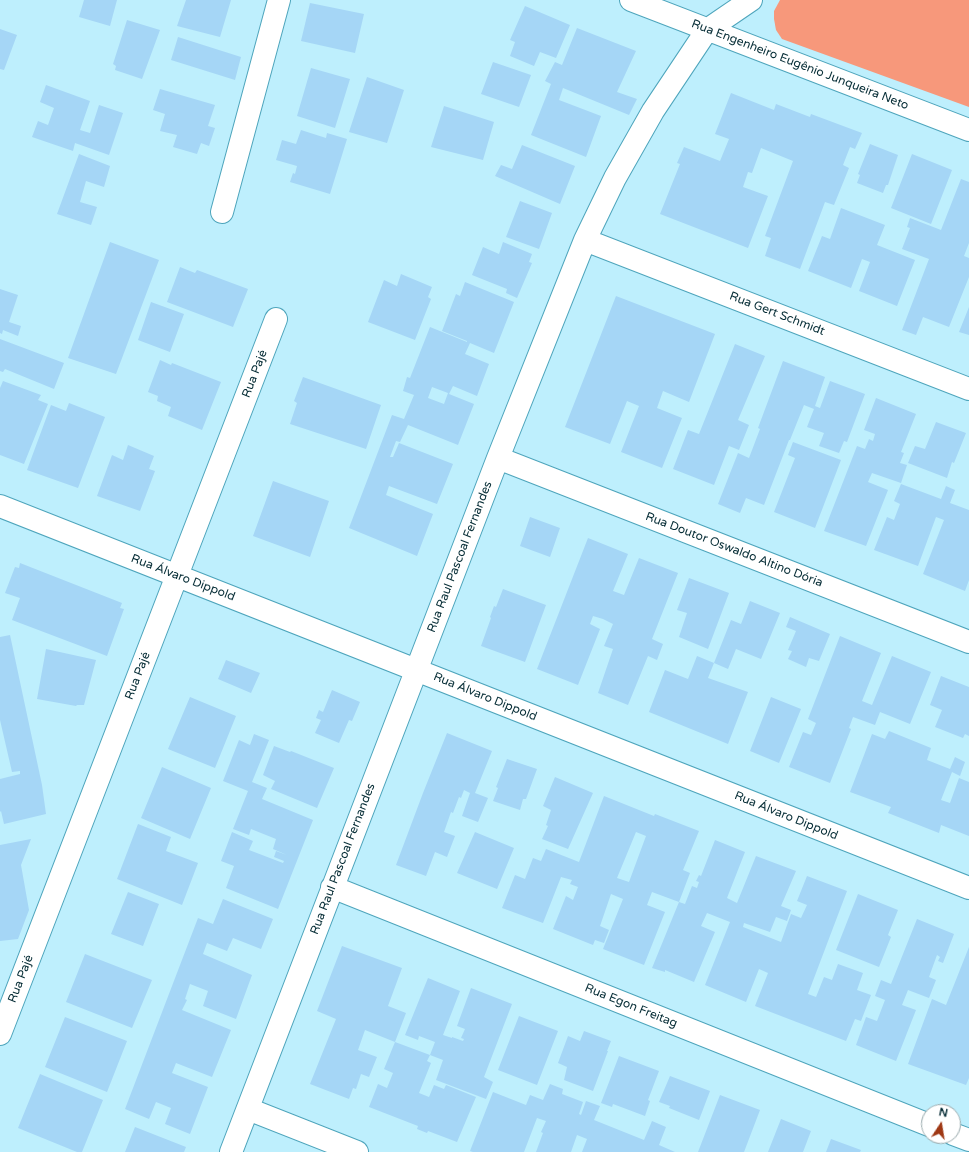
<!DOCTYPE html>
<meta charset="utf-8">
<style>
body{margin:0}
#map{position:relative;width:969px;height:1152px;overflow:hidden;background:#beeffd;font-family:"Varela Round",sans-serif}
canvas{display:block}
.north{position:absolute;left:921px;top:1104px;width:40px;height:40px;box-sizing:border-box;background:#fff;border:1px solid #9babae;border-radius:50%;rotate:12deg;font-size:11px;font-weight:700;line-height:16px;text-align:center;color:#052c35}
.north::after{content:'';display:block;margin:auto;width:14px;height:18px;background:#9f3814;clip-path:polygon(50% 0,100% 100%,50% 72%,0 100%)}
</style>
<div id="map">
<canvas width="969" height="1152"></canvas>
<div class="north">N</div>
</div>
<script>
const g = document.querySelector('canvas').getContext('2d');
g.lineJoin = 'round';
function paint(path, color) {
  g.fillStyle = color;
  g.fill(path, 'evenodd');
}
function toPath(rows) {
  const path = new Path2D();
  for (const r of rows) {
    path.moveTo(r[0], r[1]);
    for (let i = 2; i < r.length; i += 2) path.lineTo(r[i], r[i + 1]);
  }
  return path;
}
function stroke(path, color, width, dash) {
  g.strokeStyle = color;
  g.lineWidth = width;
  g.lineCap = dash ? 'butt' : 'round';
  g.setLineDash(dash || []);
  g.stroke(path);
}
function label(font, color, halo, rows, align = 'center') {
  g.font = font + ' "Varela Round",sans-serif';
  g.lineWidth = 4;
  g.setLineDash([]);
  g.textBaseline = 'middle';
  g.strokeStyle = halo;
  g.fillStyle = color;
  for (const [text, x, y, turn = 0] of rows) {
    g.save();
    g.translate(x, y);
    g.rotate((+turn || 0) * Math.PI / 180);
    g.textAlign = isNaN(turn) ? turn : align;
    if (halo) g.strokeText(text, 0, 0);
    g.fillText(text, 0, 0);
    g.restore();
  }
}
paint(toPath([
 [780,0,969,0,969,107,782,39,776,30,774,19,774,11]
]), '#f7987b');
paint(toPath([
 [84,0,117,0,110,26,79,17],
 [186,0,231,0,220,37,177,26],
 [310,3,364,14,355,53,301,41],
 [525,6,570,25,556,58,540,52,534,66,510,56,515,42,510,40],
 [127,20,160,30,142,79,115,70,116,66,113,64],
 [577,28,636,51,617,92,637,99,629,115,563,88,559,100,601,116,586,157,531,135,551,84,545,81,555,62,562,65],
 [0,29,17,35,4,70,0,69],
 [178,37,241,57,235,80,171,60],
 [493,62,531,75,519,107,481,94],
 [311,68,350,79,335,128,297,116],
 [367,77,404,90,387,143,349,132],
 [46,85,90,101,80,130,90,133,99,105,123,113,109,155,75,143,73,151,32,137,38,121,48,125,54,108,40,102],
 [160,89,215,105,208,126,215,128,209,146,201,143,197,154,173,147,177,135,160,131,165,114,153,110],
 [731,93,774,110,776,104,810,117,811,114,862,133,855,149,850,147,843,165,849,168,834,205,825,202,800,269,765,256,771,238,765,236,793,161,761,148,752,173,748,172,743,187,768,196,748,248,660,214,680,164,677,163,684,147,720,161,729,139,715,134],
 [444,106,494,122,483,160,431,147],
 [301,130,326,138,327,133,347,139,330,194,290,182,293,173,295,174,297,166,276,160,282,140,296,144],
 [870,144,898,155,888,185,886,185,883,193,857,183,860,175,858,174],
 [522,145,575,166,560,204,495,176,501,165,512,169],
 [79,154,110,166,104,187,86,181,80,202,97,207,91,225,57,214],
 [912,154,952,170,931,224,891,208],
 [961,179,969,182,969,243,964,256,969,258,969,277,949,327,923,317,916,335,902,330,929,259,902,249,910,228,907,227,910,218,941,230],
 [520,201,552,213,539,249,506,237],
 [841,208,885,225,877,245,915,260,897,306,859,291,870,262,862,259,851,288,808,271,822,236,830,239],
 [110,242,159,260,116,374,68,358],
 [503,242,532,254,529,262,532,263,517,298,506,293,507,289,472,275,483,247,499,254],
 [180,267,195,273,197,270,248,289,233,327,167,302],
 [401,274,432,287,428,297,431,299,415,340,368,322,384,280,397,286],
 [465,282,514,302,494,353,470,343,465,354,489,364,477,396,453,386,449,394,474,404,458,445,408,425,400,442,396,441,390,457,393,457,399,443,453,464,437,504,389,486,386,495,433,514,417,556,349,528,392,415,404,419,414,395,403,391,407,377,410,378,430,327,467,342,467,341,442,331,456,294,460,296],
 [432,387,448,393,444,404,428,398],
 [0,289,18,295,9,322,21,326,18,336,3,330,2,334,0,333],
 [616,296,715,334,689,402,663,391,657,408,682,418,662,468,621,452,639,406,627,401,610,444,565,427],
 [151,302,184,314,170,352,138,340],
 [969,307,969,335,959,332],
 [0,339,64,363,54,389,5,369,3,372,0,371],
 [735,344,765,356,738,420,749,425,739,450,729,446,714,485,673,469,688,430,699,434],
 [160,360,171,365,172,363,221,382,202,430,168,416,171,407,157,401,158,396,148,392],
 [783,361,825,377,815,406,820,408,830,381,865,394,847,442,844,441,839,453,819,446,824,433,807,427,814,409,804,405,790,440,789,440,764,505,746,498,740,513,718,504,738,453,749,458,760,429,758,428],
 [303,377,381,405,366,449,290,424,297,403,294,401],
 [3,381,41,395,38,400,48,404,24,464,0,455,0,388],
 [876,398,916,414,901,452,904,453,900,463,907,465,901,483,872,473,868,482,888,490,866,546,824,531,857,446,865,449,869,439,873,441,875,434,864,430],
 [69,403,105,417,78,488,27,470,51,405,66,411],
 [936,422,966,433,954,463,952,462,947,478,908,463,915,446,925,449],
 [793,442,841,460,815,528,774,512,795,458,788,455],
 [128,445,154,456,149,469,155,471,140,511,97,496,112,455,123,460],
 [273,481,329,501,310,557,253,536],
 [901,484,941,499,946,486,955,490,950,503,969,510,969,580,965,591,923,574,944,520,936,517,918,566,874,550,887,517,894,520,900,504,894,501],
 [530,517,560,528,550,557,520,546],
 [588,538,628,554,613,591,624,595,639,558,678,573,652,639,663,644,657,660,648,656,628,705,598,693,613,649,604,646,613,624,603,619,593,616,590,624,600,629,578,685,537,669],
 [20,563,122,603,120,608,124,609,107,656,12,620,20,598,5,593,15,567,19,568],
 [689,578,729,593,708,649,679,637,687,613,677,610],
 [503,589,546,605,525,662,481,646,491,618,490,617,494,606,496,607],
 [750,601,780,613,761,659,736,649,728,669,714,663,708,678,748,692,728,744,649,712,665,670,688,679,697,656,714,663,731,620,741,624],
 [790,617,830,634,819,661,809,658,806,667,788,659,792,651,788,650,796,631,786,627],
 [10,635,42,785,46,814,4,824,1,811,0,812,0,779,20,774,20,771,12,772,0,720,0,637],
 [840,636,881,653,862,701,872,705,892,656,931,672,910,724,880,712,875,725,853,717,849,728,851,729,830,783,789,767,803,732,811,735,816,723,808,719],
 [46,649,96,660,84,705,77,705,76,706,37,699],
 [226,660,260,673,251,693,218,679],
 [941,676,969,687,969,736,965,734,963,738,935,727,942,710,930,705],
 [332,690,360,702,352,721,349,720,339,743,315,733,321,720,316,718,319,710,323,712],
 [190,697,236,716,215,768,168,749],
 [771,697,801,709,779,763,750,751],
 [889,731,931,748,927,760,950,769,955,757,965,762,960,776,952,772,941,800,950,803,959,778,969,782,969,836,941,825,939,833,888,813,891,807,850,792,872,734,885,739],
 [447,733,492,751,475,793,488,798,478,822,462,816,470,793,464,790,461,798,459,797,453,813,451,812,444,832,455,836,447,857,435,852,426,876,396,865,423,793],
 [254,734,269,740,252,782,267,788,262,799,313,820,278,909,226,888,234,866,221,861,232,832,253,841,249,850,283,863,284,861,274,857,276,851,287,855,273,849,276,839,251,829,249,835,233,829,248,791,223,781,239,740,250,745],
 [274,746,290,752,291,751,334,768,317,808,271,789,275,781,263,775],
 [507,759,537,769,526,799,523,799,520,810,493,801,498,788,496,787],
 [162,767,211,788,190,839,141,818],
 [555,777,593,793,568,849,542,839,548,826,546,825,551,810,543,806],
 [604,796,654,816,655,814,699,831,683,870,690,873,679,902,652,892,647,905,665,912,644,965,603,949,623,899,611,894,600,926,609,930,604,943,595,940,593,945,553,929,566,896,573,900,578,887,570,884,572,880,561,877,543,923,502,908,515,875,525,879,533,858,541,861,546,849,579,862],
 [636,832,646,836,629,882,617,878],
 [138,824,171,837,166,851,198,863,182,905,117,879],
 [475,832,514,848,497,889,457,873],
 [31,839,21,865,29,910,18,939,0,941,0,845],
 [715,840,745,852,727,898,737,903,756,856,796,871,781,906,791,910,787,921,776,917,770,932,744,923,743,927,781,942,791,914,801,918,807,905,797,901,807,876,847,891,808,994,816,997,824,977,832,980,838,964,863,973,857,990,871,995,861,1021,855,1019,846,1041,755,1006,768,973,759,969,746,1002,705,985,730,922,707,913,701,926,715,932,694,982,665,970,665,972,652,968,679,902,685,904,692,886,697,888,699,882,696,881,699,875,701,876],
 [128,892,159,904,143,946,111,934],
 [858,894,898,910,888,935,891,937,879,967,836,950],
 [223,899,273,919,261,949,233,938,227,951,207,943,203,954,252,975,236,1019,203,1006,208,991,190,984,185,999,187,1000,182,1010,231,1030,212,1077,176,1063,172,1073,208,1087,190,1134,165,1124,171,1108,156,1102,149,1119,125,1109,198,918,213,924],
 [917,919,954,934,943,963,938,961,940,957,937,955,929,977,936,980,929,998,908,990,902,1005,916,1010,896,1061,856,1045,866,1017,877,1021,885,1000,875,996,881,980,891,984],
 [342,946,402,968,388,1006,406,1013,395,1042,430,1055,427,1061,431,1063,419,1093,429,1097,434,1085,444,1089,446,1085,476,1097,457,1142,428,1131,427,1133,417,1129,418,1126,369,1107,378,1084,387,1088,393,1073,384,1069,395,1042,365,1030,358,1050,377,1057,369,1077,361,1074,356,1089,353,1088,349,1099,310,1084,336,1019,317,1011],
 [969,947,969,1078,966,1085,908,1064,932,999,946,1005],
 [85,954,152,980,132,1028,66,1002],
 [428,978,460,991,443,1035,452,1038,452,1037,463,1041,464,1039,461,1038,465,1029,457,1026,471,988,512,1004,484,1077,493,1082,486,1099,436,1080,443,1060,430,1055,435,1042,419,1036,418,1040,405,1035],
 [519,1016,558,1031,537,1085,498,1070],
 [65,1017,127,1041,107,1092,45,1067],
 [584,1031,611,1041,607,1051,608,1051,593,1091,564,1080,567,1067,558,1063,568,1036,580,1041],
 [619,1056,659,1071,648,1100,650,1101,645,1116,613,1104,612,1107,601,1103],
 [40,1074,103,1100,82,1152,77,1152,18,1128],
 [670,1076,710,1091,699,1120,669,1108,670,1106,659,1102],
 [550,1084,563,1089,562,1094,583,1102,579,1114,581,1115,586,1101,600,1106,594,1120,644,1140,652,1121,666,1127,659,1145,675,1152,582,1152,587,1139,577,1135,571,1152,536,1152,543,1133,541,1132,546,1121,537,1118,524,1152,473,1152,470,1151,493,1092,526,1105,530,1095,543,1100],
 [720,1095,760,1110,744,1152,698,1152],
 [781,1119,811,1131,803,1152,768,1152],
 [135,1127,186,1147,184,1152,125,1152],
 [831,1139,861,1150,860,1152,826,1152]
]), '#a5d6f6');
const minor = toPath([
 [631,0,969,130],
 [222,212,279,0],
 [585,240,969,389],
 [498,458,969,642],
 [0,506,969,888],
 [332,887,929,1125],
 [0,1034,276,319],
 [248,1109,357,1152],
 [953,1134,969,1140],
 [231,1152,498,458,585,240,615,178,653,111,707,30,751,0]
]);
stroke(minor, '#4ea5bc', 24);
stroke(minor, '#fff', 22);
label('12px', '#052c35', '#fff', [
 ["Rua Engenheiro Eugênio Junqueira Neto",800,65,21],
 ["Rua Gert Schmidt",777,314,21],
 ["Rua Pajé",255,374,-69],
 ["Rua Doutor Oswaldo Altino Dória",734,550,21],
 ["Rua Raul Pascoal Fernandes",460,557,-69],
 ["Rua Álvaro Dippold",183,578,21],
 ["Rua Pajé",138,676,-69],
 ["Rua Álvaro Dippold",485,697,22],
 ["Rua Álvaro Dippold",786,816,22],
 ["Rua Raul Pascoal Fernandes",343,859,-69],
 ["Rua Pajé",21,979,-69],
 ["Rua Egon Freitag",631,1006,22]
]);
</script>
